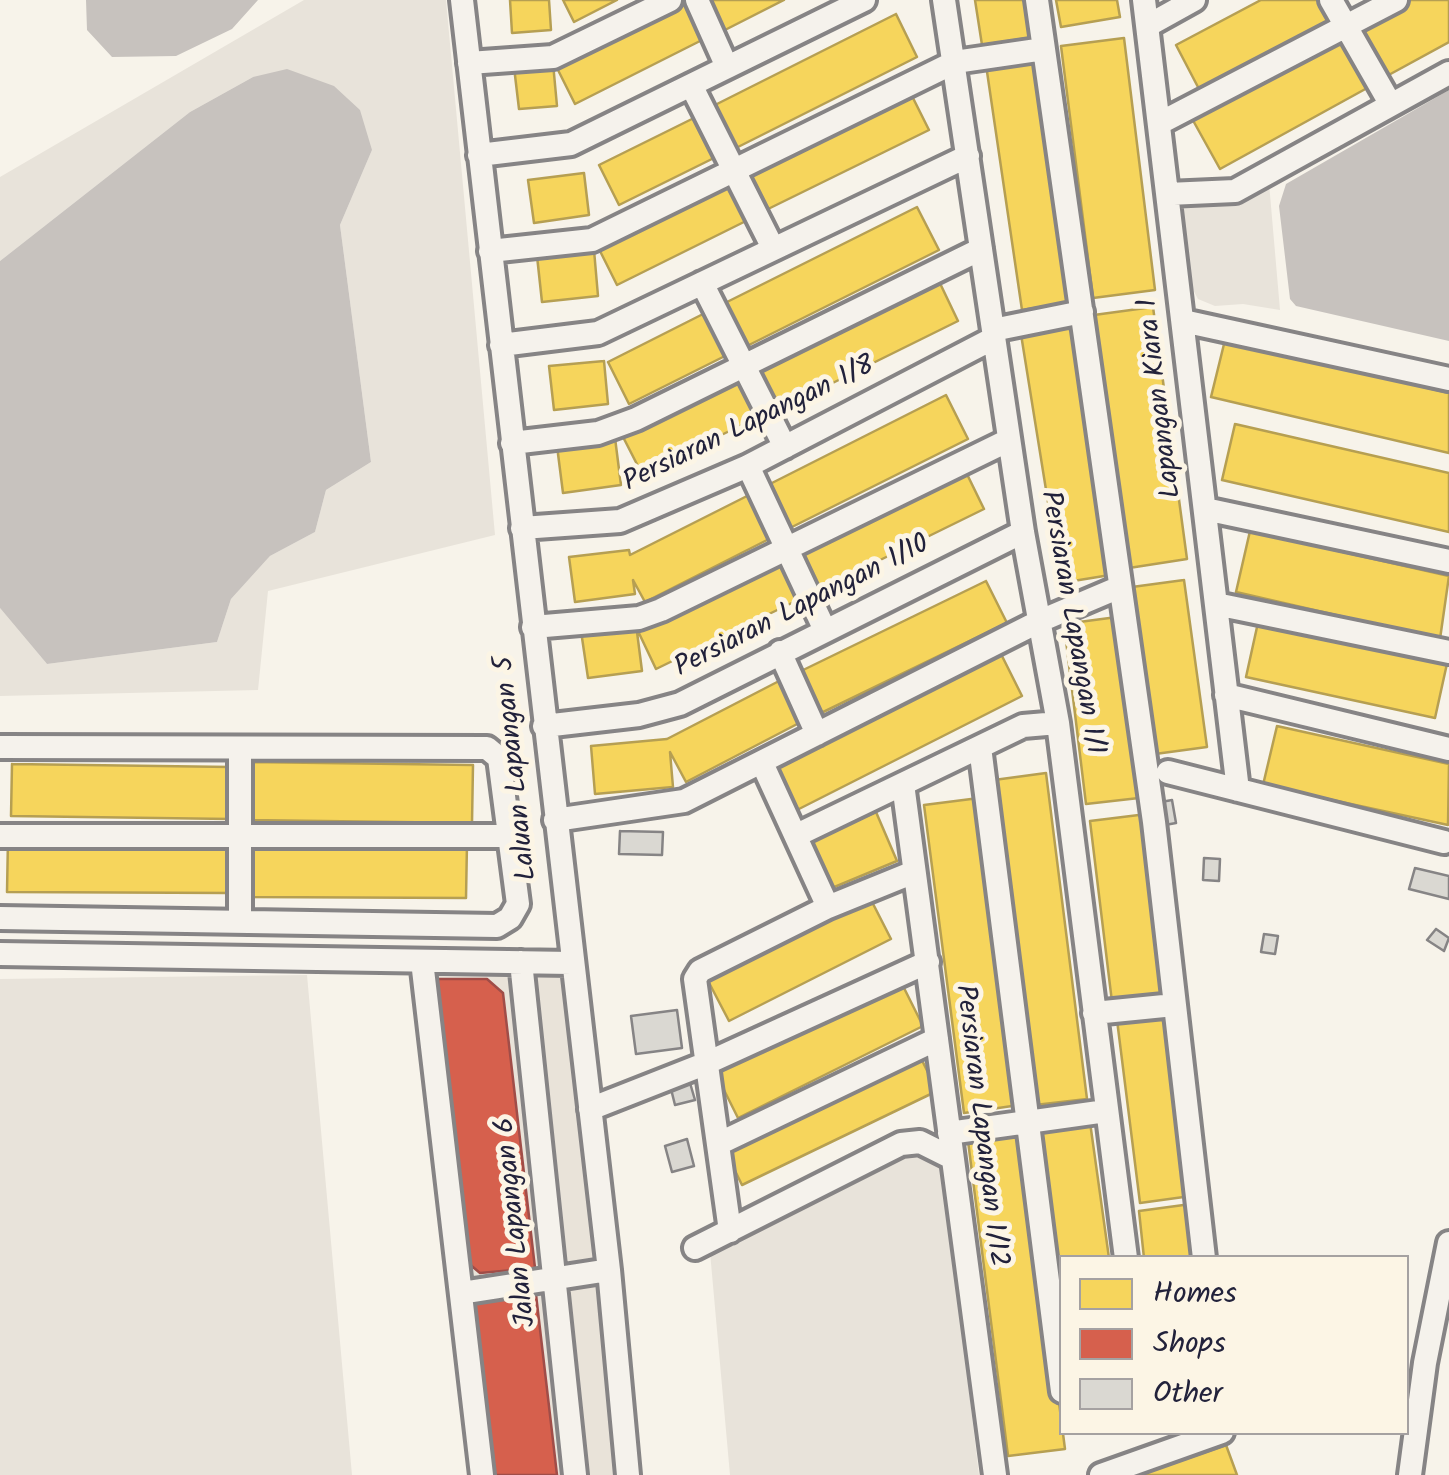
<!DOCTYPE html>
<style>
body{margin:0}
#map{position:relative;width:1449px;height:1475px;overflow:hidden;background:#f7f3ea;font-family:Kalam,sans-serif}
canvas{display:block}
.legend{position:absolute;left:1059px;top:1255px;width:350px;height:180px;box-sizing:border-box;background:#fcf5e5;border:2px solid #a5a1a1;margin:0;padding:12px 18px;list-style:none;font-size:30px;color:#22223b}
.legend li{display:flex;align-items:center;gap:20px;height:50px}
.legend b{width:50px;border:2px solid #a5a1a1}
</style>
<div id="map">
<canvas width="1449" height="1475"></canvas>
<ul class="legend">
<li><b style="height:28px;background:#f6d55c"></b>Homes</li>
<li><b style="height:28px;background:#d6604d"></b>Shops</li>
<li><b style="height:28px;background:#dad8d2"></b>Other</li>
</ul>
</div>
<script>
const g = document.querySelector('canvas').getContext('2d');
g.lineJoin = 'round';
function paint(path, color) {
  g.fillStyle = color;
  g.fill(path, 'evenodd');
}
function toPath(rows) {
  const path = new Path2D();
  for (const r of rows) {
    path.moveTo(r[0], r[1]);
    for (let i = 2; i < r.length; i += 2) path.lineTo(r[i], r[i + 1]);
  }
  return path;
}
function stroke(path, color, width, dash) {
  g.strokeStyle = color;
  g.lineWidth = width;
  g.lineCap = dash ? 'butt' : 'round';
  g.setLineDash(dash || []);
  g.stroke(path);
}
function label(font, color, halo, rows, align = 'center') {
  g.font = font + ' Kalam,sans-serif';
  g.lineWidth = 10;
  g.setLineDash([]);
  g.textBaseline = 'middle';
  g.strokeStyle = halo;
  g.fillStyle = color;
  for (const [text, x, y, turn = 0] of rows) {
    g.save();
    g.translate(x, y);
    g.rotate((+turn || 0) * Math.PI / 180);
    g.textAlign = isNaN(turn) ? turn : align;
    if (halo) g.strokeText(text, 0, 0);
    g.fillText(text, 0, 0);
    g.restore();
  }
}
paint(toPath([
 [568,963,637,1475,481,1475,423,966]
]), '#e9e3d9');
paint(toPath([
 [304,0,446,0,495,535,268,591,258,690,0,696,0,608,47,664,217,642,231,599,270,556,315,532,326,490,371,462,340,225,372,150,253,77,190,112,0,261,0,177],
 [1269,183,1280,310,1243,304,1215,306,1198,299,1190,284,1178,205,1235,200],
 [307,975,352,1475,0,1475,0,979],
 [897,1155,928,1156,943,1172,979,1475,730,1475,710,1252]
]), '#e8e3da');
paint(toPath([
 [86,0,258,0,232,29,176,56,112,57,87,30],
 [287,69,334,86,360,110,372,150,340,225,371,462,326,490,315,532,270,556,231,599,217,642,47,664,0,608,0,261,190,112,253,77],
 [1449,90,1449,341,1296,306,1290,299,1279,206,1286,184]
]), '#c7c2be');
const homes = toPath([
 [510,0,549,0,551,30,512,33,510,0],
 [563,0,617,0,574,22,563,0],
 [679,0,687,0,706,38,575,104,554,62,679,0],
 [705,0,784,0,721,32,705,0],
 [975,0,1028,0,1034,37,982,45,975,0],
 [1056,0,1117,0,1120,17,1061,27,1056,0],
 [1261,0,1324,0,1333,18,1199,89,1176,45,1261,0],
 [1400,0,1449,0,1449,42,1385,77,1357,23,1400,0],
 [896,14,917,57,732,150,711,107,896,14],
 [1340,34,1369,87,1220,169,1190,115,1340,34],
 [1124,38,1155,290,1093,298,1061,46,1124,38],
 [1033,51,1071,302,1022,310,985,58,1033,51],
 [553,63,557,106,519,109,514,67,553,63],
 [908,88,929,130,764,211,743,168,908,88],
 [702,114,722,154,619,205,599,165,702,114],
 [584,173,589,215,534,223,528,180,584,173],
 [731,175,752,218,617,285,596,243,731,175],
 [917,207,939,250,743,348,721,305,917,207],
 [594,250,598,296,542,302,537,256,594,250],
 [937,277,958,321,776,411,754,368,937,277],
 [1153,307,1187,559,1129,568,1094,315,1153,307],
 [709,311,731,353,629,404,608,362,709,311],
 [1070,320,1110,575,1061,583,1020,328,1070,320],
 [1225,340,1449,393,1449,453,1211,397,1225,340],
 [604,361,608,404,554,410,549,366,604,361],
 [740,375,760,416,642,474,621,433,740,375],
 [946,395,968,439,788,529,766,486,946,395],
 [1235,424,1449,473,1449,532,1222,480,1235,424],
 [615,438,621,485,563,493,557,446,615,438],
 [964,468,984,509,817,591,797,549,964,468],
 [751,494,773,537,645,602,633,580,635,594,575,602,569,557,629,550,630,555,751,494],
 [1250,531,1449,576,1440,639,1236,592,1250,531],
 [785,557,804,597,656,669,637,629,785,557],
 [1184,580,1207,747,1155,754,1132,587,1184,580],
 [986,581,1007,623,817,715,797,673,986,581],
 [1117,617,1139,798,1086,804,1064,624,1117,617],
 [1259,618,1448,659,1435,718,1246,677,1259,618],
 [636,624,642,671,588,678,581,631,636,624],
 [998,648,1022,696,795,811,770,764,998,648],
 [781,680,803,721,686,782,670,752,673,787,595,794,591,746,667,739,781,680],
 [1277,726,1449,764,1448,825,1263,785,1277,726],
 [249,762,473,765,472,823,248,820,249,762],
 [12,764,231,767,230,819,11,816,12,764],
 [1046,773,1087,1099,1035,1105,994,780,1046,773],
 [979,798,1019,1105,964,1113,924,805,979,798],
 [876,812,897,861,832,888,811,840,876,812],
 [1147,814,1169,995,1112,1002,1090,821,1147,814],
 [8,839,228,840,228,893,7,892,8,839],
 [246,842,467,843,466,898,246,897,246,842],
 [868,894,891,939,729,1021,706,977,868,894],
 [899,978,923,1026,738,1118,714,1070,899,978],
 [1168,1013,1191,1196,1140,1203,1117,1020,1168,1013],
 [917,1050,937,1091,742,1185,722,1144,917,1050],
 [1089,1115,1109,1258,1062,1258,1062,1327,1034,1123,1089,1115],
 [1023,1125,1065,1449,1008,1456,967,1133,1023,1125],
 [1191,1204,1198,1258,1144,1258,1139,1211,1191,1204],
 [1226,1445,1237,1475,1139,1475,1226,1445]
]);
paint(homes, '#f6d55c');
stroke(homes, '#b69f52', 2.5);
const shops = toPath([
 [436,979,487,979,503,993,535,1268,480,1273,467,1262,436,979],
 [535,1286,557,1475,491,1475,471,1302,535,1286]
]);
paint(shops, '#d6604d');
stroke(shops, '#a04d48', 2.5);
const building = toPath([
 [1172,800,1176,823,1165,825,1161,802,1172,800],
 [620,831,663,832,662,855,619,854,620,831],
 [1204,858,1220,859,1219,881,1203,880,1204,858],
 [1415,868,1449,876,1449,899,1409,889,1415,868],
 [1436,929,1449,938,1444,951,1427,940,1436,929],
 [1264,934,1278,936,1275,954,1261,952,1264,934],
 [677,1010,682,1048,636,1054,631,1016,677,1010],
 [690,1083,695,1100,675,1105,671,1089,690,1083],
 [687,1139,694,1166,672,1172,665,1146,687,1139]
]);
paint(building, '#dad8d2');
stroke(building, '#868485', 2.5);
const minor = toPath([
 [462,0,609,1270,628,1475],
 [697,0,727,67],
 [944,0,1023,532,1058,723,1126,1258],
 [1037,0,1154,822,1204,1258],
 [1144,0,1238,790],
 [1331,0,1391,105],
 [1149,25,1194,0],
 [469,63,553,57,670,0],
 [691,85,773,248],
 [1160,123,1396,0],
 [479,155,571,144,864,0],
 [1168,194,1235,191,1449,73],
 [490,251,592,240,955,62,1044,49],
 [702,283,785,447],
 [1183,321,1449,379],
 [993,330,1082,312],
 [501,345,598,333,968,156],
 [512,443,598,433,636,419,981,249],
 [748,466,824,628],
 [1205,509,1449,561],
 [522,528,620,521,748,466,994,338],
 [1216,604,1449,652],
 [533,627,639,618,661,610,1009,440],
 [780,652,817,734],
 [1226,695,1449,749],
 [544,726,639,715,680,704,1023,532],
 [0,747,487,748,499,758,518,904,510,918,497,926,0,918],
 [980,747,1062,1391],
 [1168,772,1444,842],
 [903,784,995,1475],
 [555,820,684,801,1040,621,1120,587],
 [797,835,1023,726,1058,723],
 [0,836,509,836],
 [828,907,914,872],
 [240,922,240,748],
 [0,954,571,963],
 [422,961,482,1475],
 [521,962,575,1475],
 [1094,1013,1174,1005],
 [590,1109,707,1063,928,962],
 [949,1133,1106,1111],
 [718,1144,937,1039],
 [730,1231,695,979,700,971,828,907,762,763],
 [695,1248,901,1144,920,1142,952,1158],
 [461,1293,609,1270],
 [1101,1475,1222,1432],
 [1410,1475,1425,1363,1449,1243]
]);
stroke(minor, '#868485', 30);
stroke(minor, '#f5f2ec', 22);
label('28px', '#22223b', '#fcf5e5', [
 ["Lapangan Kiara 1",1162,398,-97],
 ["Persiaran Lapangan 1/8",750,426,-26],
 ["Persiaran Lapangan 1/10",803,608,-27],
 ["Persiaran Lapangan 1/1",1070,623,80],
 ["Laluan Lapangan 5",518,768,-96],
 ["Persiaran Lapangan 1/12",979,1126,83],
 ["Jalan Lapangan 6",518,1222,-96]
]);
</script>
